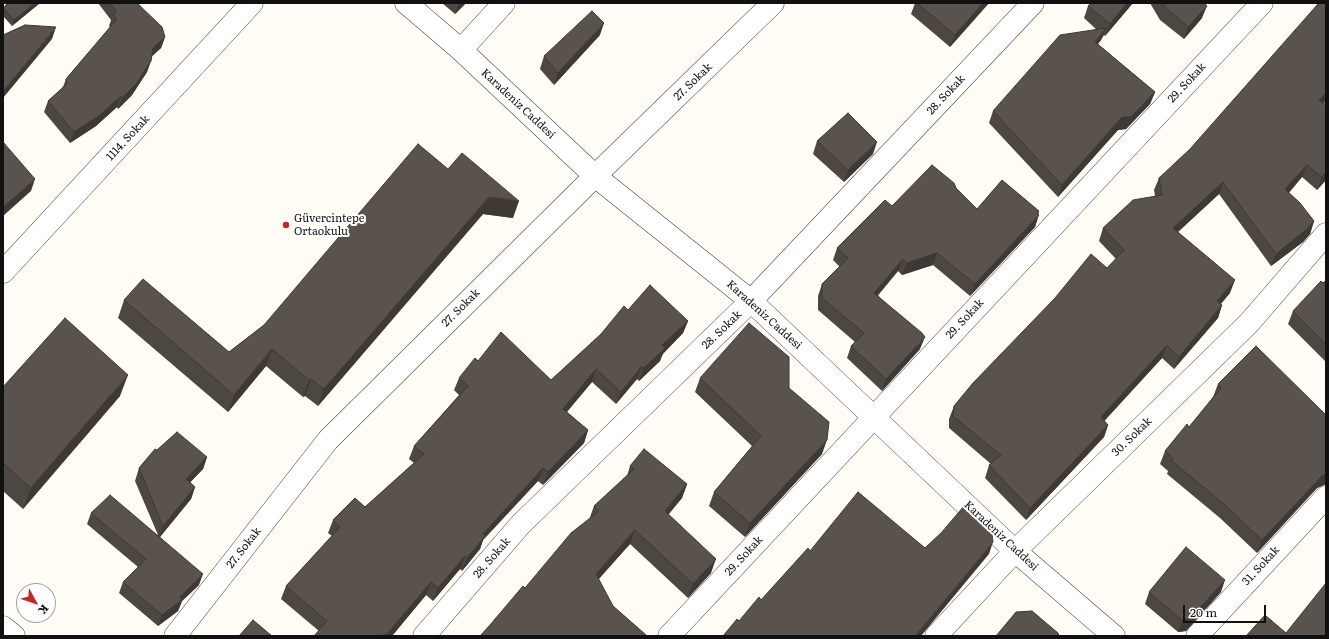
<!DOCTYPE html>
<meta charset="utf-8">
<style>
body{margin:0}
#map{position:relative;width:1329px;height:639px;overflow:hidden;background:#fffdf5;font-family:Literata,serif}
canvas{display:block}
.frame{position:absolute;inset:0;border:4px solid #111;pointer-events:none}
.north{position:absolute;left:16px;top:583px;width:40px;height:40px;box-sizing:border-box;background:#fff;border:1px solid #a0a0a0;border-radius:50%;rotate:130deg;font-size:11px;font-weight:700;line-height:16px;text-align:center;color:#111}
.north::after{content:'';display:block;margin:auto;width:14px;height:18px;background:#c4262e;clip-path:polygon(50% 0,100% 100%,50% 72%,0 100%)}
.scale{position:absolute;left:1183px;top:605px;width:83px;height:18px;box-sizing:border-box;border:2px solid #111;border-top:0;padding-left:5px;font-size:12px;line-height:14px;white-space:nowrap;color:#111;-webkit-text-stroke:3px #fff;paint-order:stroke}
</style>
<div id="map">
<canvas width="1329" height="639"></canvas>
<div class="frame"></div>
<div class="north">K</div>
<div class="scale">20 m</div>
</div>
<script>
const g = document.querySelector('canvas').getContext('2d');
g.lineJoin = 'round';
function toPath(rows) {
  const path = new Path2D();
  for (const r of rows) {
    path.moveTo(r[0], r[1]);
    for (let i = 2; i < r.length; i += 2) path.lineTo(r[i], r[i + 1]);
  }
  return path;
}
function stroke(path, color, width, dash) {
  g.strokeStyle = color;
  g.lineWidth = width;
  g.lineCap = dash ? 'butt' : 'round';
  g.setLineDash(dash || []);
  g.stroke(path);
}
function paint(path, color) {
  g.fillStyle = color;
  g.fill(path, 'evenodd');
}
function label(font, color, halo, rows, align = 'center') {
  g.font = font + ' Literata,serif';
  g.lineWidth = 4;
  g.setLineDash([]);
  g.textBaseline = 'middle';
  g.strokeStyle = halo;
  g.fillStyle = color;
  for (const [text, x, y, turn = 0] of rows) {
    g.save();
    g.translate(x, y);
    g.rotate((+turn || 0) * Math.PI / 180);
    g.textAlign = isNaN(turn) ? turn : align;
    if (halo) g.strokeText(text, 0, 0);
    g.fillText(text, 0, 0);
    g.restore();
  }
}
const minor = toPath([
 [406,3,461,50,595,176,751,301,1015,551,1114,636],
 [461,50,504,3],
 [3,272,252,3],
 [3,627,14,636],
 [175,636,328,440,595,176,773,3],
 [424,636,521,524,751,301,1033,3],
 [669,636,1262,3],
 [936,636,1015,551,1249,323,1326,234],
 [1197,636,1326,497]
]);
stroke(minor, '#444', 23);
stroke(minor, '#fff', 22);
paint(toPath([
 [8,3,40,3,12,26,3,16,3,8],
 [98,3,138,3,165,37,161,48,152,56,147,72,132,95,118,109,117,107,96,126,70,143,44,112,48,101,63,87,66,79,110,27,109,26,111,20],
 [442,3,466,3,455,14],
 [915,3,989,3,950,47,911,14],
 [1091,3,1133,3,1105,36,1104,35,1101,40,1098,44,1155,92,1150,104,1126,129,1118,130,1058,197,989,123,993,111,1097,30,1084,18,1088,6],
 [1150,3,1204,3,1202,18,1184,39,1160,20],
 [600,35,554,85,540,69,544,56],
 [1324,103,1326,105,1326,180,1317,190,1302,177,1289,193,1314,221,1310,234,1303,242,1271,266,1219,194,1178,232,1230,293,1221,304,1222,305,1218,318,1174,369,1162,358,1104,421,1108,425,1104,437,1026,520,985,478,989,465,991,464,949,428,949,419,954,406,1107,268,1116,259,1099,241,1103,228,1155,196,1154,190,1159,178],
 [817,141,873,154,844,182,813,154],
 [448,169,513,218,483,214,318,406,305,396,303,397,266,366,228,412,118,318,124,300,229,352,264,325],
 [956,188,977,209,1039,211,1035,227,970,296,933,265,902,275,898,271,878,295,920,349,882,391,847,358,851,346,855,342,818,310,818,296,822,284,840,267,833,260,837,248,892,206],
 [1326,280,1326,362,1288,324,1293,311],
 [628,310,688,321,683,333,662,354,660,361,639,381,637,379,616,404,592,382,567,412,588,430,584,443,543,485,538,481,483,540,480,549,462,571,460,569,433,601,426,595,392,636,314,636,319,631,281,599,286,586,332,536,328,533,333,520,365,507,414,463,409,459,414,446,459,395,454,390,459,378,478,361,551,380],
 [700,378,789,388,822,454,745,537,709,506,714,492,752,446,695,392],
 [1218,384,1326,415,1326,484,1317,488,1257,553,1220,518,1167,474,1168,471,1160,464,1165,451,1189,427,1213,397],
 [3,387,120,396,23,509,3,491],
 [157,450,207,457,203,469,190,482,195,487,191,499,160,537,199,585,182,601,178,611,158,626,119,593,123,582,138,567,87,524,91,513,158,535,135,481,139,468],
 [630,466,687,484,682,498,668,514,711,573,688,598,630,544,598,579,613,606,646,635,645,636,480,636,589,520,594,506,627,476],
 [1149,592,1221,592,1186,631,1178,632,1145,604]
]), '#4d4742');
paint(toPath([
 [35,3,40,3,12,26,14,20],
 [459,3,466,3,455,14],
 [983,3,989,3,950,47,955,35],
 [1127,3,1133,3,1105,36,1110,24],
 [1207,6,1202,18,1184,39,1188,27],
 [604,23,600,35,554,85,558,73],
 [56,27,52,39,3,98,3,91],
 [1106,28,1101,40,1090,54,1095,42],
 [165,37,161,48,149,59,153,48],
 [151,61,147,72,132,95,118,109,122,98],
 [1155,92,1150,104,1126,129,1118,130,1058,197,1062,185,1122,117],
 [1326,93,1326,101,1315,112,1319,100],
 [121,96,117,107,96,126,70,143,74,132],
 [877,142,873,154,844,182,848,170],
 [1307,165,1302,177,1280,202,1285,189],
 [1326,172,1326,180,1317,190,1322,177],
 [35,179,31,191,3,216,3,207],
 [1223,182,1219,194,1168,241,1173,228],
 [489,197,519,201,513,218,483,214,318,406,324,389],
 [1039,211,1037,218,1039,215,1035,227,970,296,975,284],
 [1314,221,1310,234,1303,242,1271,266,1276,254],
 [937,253,933,265,902,275,907,263],
 [903,259,898,271,870,305,874,293],
 [1235,280,1230,293,1212,313,1217,301],
 [1222,305,1218,318,1174,369,1179,357],
 [688,321,683,333,663,354,660,361,639,381,644,368,662,345],
 [925,337,920,349,882,391,886,379],
 [1167,345,1162,358,1096,430,1101,417],
 [272,349,266,366,228,412,234,395],
 [642,366,637,379,616,404,621,392],
 [596,369,592,382,558,422,563,409],
 [128,375,120,396,23,509,31,488],
 [311,379,305,396,303,397,309,380],
 [1108,425,1104,437,1026,520,1030,508],
 [588,430,584,443,543,485,548,472],
 [827,440,822,454,745,537,750,523],
 [207,457,203,469,182,491,186,479],
 [543,468,538,481,483,540,480,549,462,571,467,558,483,534],
 [1326,474,1326,484,1317,488,1257,553,1262,540,1322,476],
 [687,484,682,498,660,525,665,511],
 [195,487,191,499,159,538,163,526],
 [635,530,630,544,591,588,596,574],
 [993,542,989,554,921,636,915,636],
 [465,556,460,569,433,601,438,588],
 [716,559,711,573,688,598,693,584],
 [203,574,199,585,182,601,178,611,158,626,162,615],
 [1225,580,1221,592,1186,631,1178,632,1182,620],
 [431,582,426,595,392,636,386,636]
]), '#3f3936');
const building = toPath([
 [8,3,35,3,14,20,3,8,8,3],
 [110,3,137,3,162,27,165,37,153,48,151,61,136,84,122,98,121,96,100,115,74,132,48,101,67,84,66,79,117,19,113,15,116,11,110,3],
 [917,3,983,3,955,35,917,3],
 [1091,3,1127,3,1110,24,1088,6,1091,3],
 [1162,3,1204,3,1207,6,1188,27,1165,7,1162,3],
 [1321,3,1326,3,1326,93,1319,100,1326,105,1326,172,1322,177,1307,165,1285,189,1300,203,1314,221,1307,229,1276,254,1223,182,1173,228,1235,280,1217,301,1222,305,1179,357,1167,345,1101,417,1108,425,1030,508,989,465,1001,455,953,416,954,406,973,383,1055,298,1091,254,1107,268,1124,250,1103,228,1133,200,1162,195,1159,178,1190,149,1318,4,1321,3],
 [592,11,604,23,558,73,544,56,592,11],
 [25,25,56,27,3,91,3,35,25,25],
 [1106,28,1095,42,1155,92,1131,117,1122,117,1062,185,993,111,1060,35,1106,28],
 [848,113,877,142,848,170,817,141,848,113],
 [3,142,35,179,3,207,3,142],
 [418,144,448,169,462,153,519,201,489,197,324,389,311,379,309,380,272,349,234,395,124,300,143,279,229,352,264,325,418,144],
 [932,165,954,183,956,188,977,209,1002,180,1039,211,1037,213,1039,215,975,284,937,253,907,263,903,259,874,293,922,333,925,337,886,379,851,346,864,333,822,298,822,284,848,258,837,248,885,200,892,206,932,165],
 [1326,280,1326,344,1293,311,1321,281,1323,283,1326,280],
 [650,285,688,321,662,345,665,348,644,368,642,366,621,392,596,369,563,409,588,430,548,472,543,468,483,534,485,536,467,558,465,556,438,588,431,582,386,635,384,634,382,636,314,636,327,621,286,586,340,527,333,520,355,498,365,507,424,454,414,446,468,386,459,378,475,358,478,361,501,332,551,380,601,334,624,306,628,310,650,285],
 [65,318,128,375,31,488,3,463,3,387,65,318],
 [749,323,789,357,789,388,829,422,827,440,750,523,714,492,761,436,700,378,749,323],
 [1256,346,1326,415,1326,474,1322,476,1262,540,1225,505,1172,461,1173,458,1165,451,1187,424,1189,427,1221,388,1218,384,1256,346],
 [177,432,207,457,186,479,195,487,163,526,139,468,155,449,157,450,177,432],
 [644,449,687,484,665,511,716,559,693,584,635,530,596,574,613,606,646,635,645,636,480,636,490,625,523,586,525,588,571,533,599,511,594,506,634,469,630,466,644,449],
 [858,492,925,548,942,532,964,506,992,534,993,542,915,636,723,636,737,619,739,621,759,597,761,600,808,548,810,551,858,492],
 [110,495,203,574,180,597,182,600,162,615,123,582,146,559,91,513,110,495],
 [1186,547,1225,580,1190,619,1182,620,1149,592,1186,547],
 [1326,583,1326,636,1246,636,1265,615,1286,633,1326,583],
 [1032,611,1058,633,1059,636,996,636,1016,612,1032,611],
 [253,620,272,636,239,636,253,620]
]);
paint(building, '#5a524d');
stroke(building, '#3f3936', 1);
for (const [x, y, r, color] of [
 [286,225,4,"#c4262e"]
]) {
  const dot = new Path2D();
  dot.arc(x, y, r, 0, 2 * Math.PI);
  g.fillStyle = color;
  g.fill(dot);
  stroke(dot, '#fff', 1.5);
}
label('11px', '#111', '#fff', [
 ["27. Sokak",693,82,-44],
 ["29. Sokak",1187,83,-47],
 ["28. Sokak",946,95,-47],
 ["Karadeniz Caddesi",518,104,43],
 ["1114. Sokak",128,138,-47],
 ["27. Sokak",461,308,-45],
 ["Karadeniz Caddesi",764,315,42],
 ["29. Sokak",965,319,-47],
 ["28. Sokak",722,330,-44],
 ["30. Sokak",1132,437,-44],
 ["Karadeniz Caddesi",1001,536,43],
 ["27. Sokak",244,548,-52],
 ["29. Sokak",744,556,-47],
 ["28. Sokak",492,558,-49],
 ["31. Sokak",1261,566,-47]
]);
label('11px', '#111', '#fff', [
 ["Güvercintepe",294,219],
 ["Ortaokulu",294,232]
], 'left');
</script>
